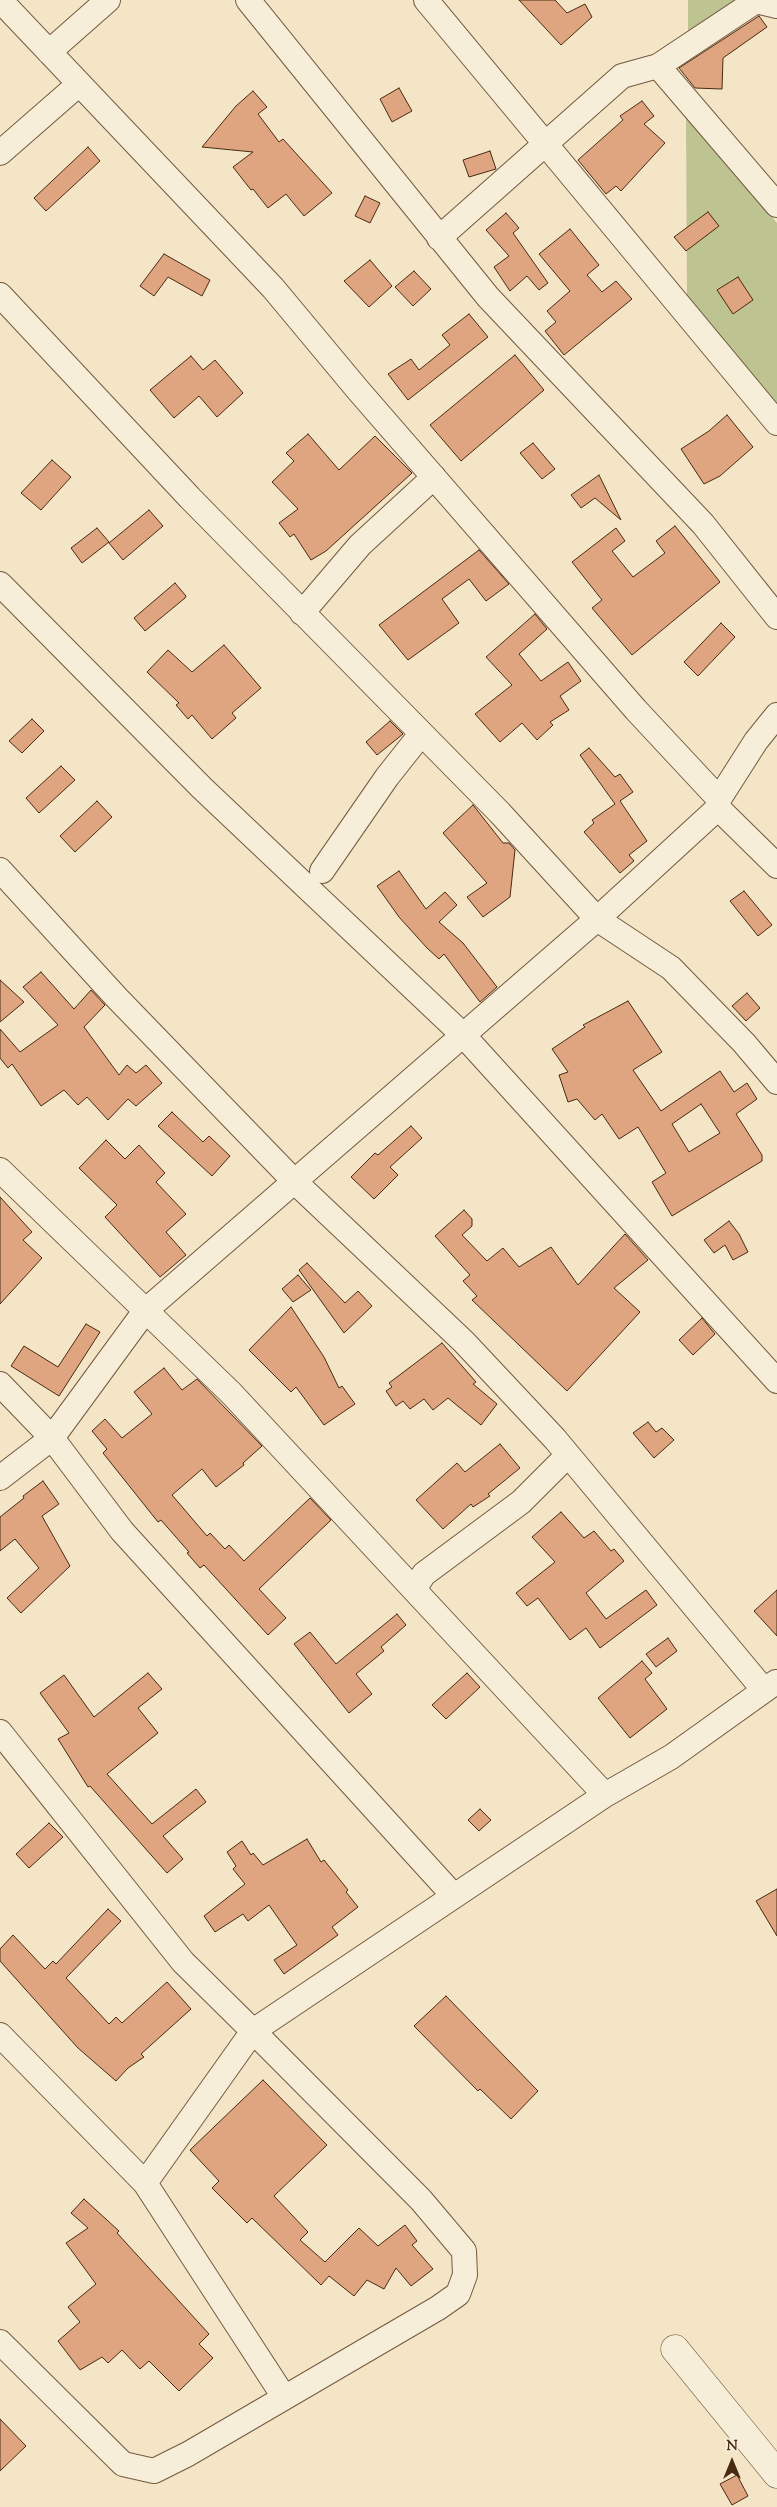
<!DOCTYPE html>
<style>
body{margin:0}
#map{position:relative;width:777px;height:2507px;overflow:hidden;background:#f3e5c5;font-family:"Sorts Mill Goudy",serif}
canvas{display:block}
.north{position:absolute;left:707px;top:2437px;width:50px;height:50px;-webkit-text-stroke:4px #f7eed9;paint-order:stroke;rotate:0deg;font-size:14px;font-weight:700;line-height:20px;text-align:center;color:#492a12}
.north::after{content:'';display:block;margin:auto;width:18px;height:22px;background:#492a12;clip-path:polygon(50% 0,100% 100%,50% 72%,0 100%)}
</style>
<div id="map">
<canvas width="777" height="2507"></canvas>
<div class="north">N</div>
</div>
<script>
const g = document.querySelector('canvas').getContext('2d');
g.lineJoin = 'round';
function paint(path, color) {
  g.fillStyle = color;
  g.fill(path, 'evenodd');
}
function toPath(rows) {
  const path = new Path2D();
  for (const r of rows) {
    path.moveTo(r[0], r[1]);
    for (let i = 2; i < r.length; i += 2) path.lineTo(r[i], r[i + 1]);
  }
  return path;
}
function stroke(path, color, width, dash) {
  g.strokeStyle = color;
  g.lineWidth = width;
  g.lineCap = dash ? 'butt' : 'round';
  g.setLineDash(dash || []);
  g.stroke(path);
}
paint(toPath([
 [688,0,777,0,688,36],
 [686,114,777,223,777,413,687,305]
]), '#bec392');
const building = toPath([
 [519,0,555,0,567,13,585,4,592,17,561,45,519,0],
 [759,16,767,27,723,58,722,89,695,88,679,68,759,16],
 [399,88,412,111,392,122,380,99,399,88],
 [253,91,267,107,258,114,279,142,283,139,332,193,304,216,286,194,268,208,253,189,251,190,233,167,253,152,202,147,236,106,253,91],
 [642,101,654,116,644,124,665,143,621,191,616,186,606,194,578,160,623,120,620,116,642,101],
 [88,147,100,161,46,211,34,198,88,147],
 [490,151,496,169,469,177,463,160,490,151],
 [365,196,380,203,370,223,355,216,365,196],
 [708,212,719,226,686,251,674,237,708,212],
 [506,213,519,228,513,233,548,283,539,290,527,276,510,291,494,267,509,256,486,230,506,213],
 [570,229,599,265,587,275,602,292,616,281,632,299,564,355,545,331,556,322,547,311,570,291,539,254,570,229],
 [164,254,210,280,202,296,168,277,154,296,140,286,164,254],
 [370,260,392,286,369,307,344,281,370,260],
 [414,271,431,289,413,306,395,287,414,271],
 [738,277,753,300,733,314,717,290,738,277],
 [469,314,488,337,408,400,388,374,411,359,419,370,450,345,442,335,469,314],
 [515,355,544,390,461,461,430,425,515,355],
 [191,356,203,370,215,360,243,393,217,417,199,396,174,418,150,390,191,356],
 [727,415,753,447,720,476,704,484,681,449,709,431,727,415],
 [308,434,339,470,375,436,412,473,326,551,311,560,294,534,290,537,279,523,298,509,272,482,294,461,286,453,308,434],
 [533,443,555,469,542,479,520,453,533,443],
 [52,460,71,477,41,510,21,493,52,460],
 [599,475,621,520,595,498,581,508,571,495,599,475],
 [149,510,163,526,123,560,109,543,149,510],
 [675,526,720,582,632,655,592,608,602,600,572,562,616,528,625,541,612,551,633,577,665,553,656,541,675,526],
 [97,528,109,542,82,563,71,548,97,528],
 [479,550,509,584,486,601,469,579,442,599,459,623,408,660,379,625,479,550],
 [175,583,186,596,185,598,145,631,134,618,175,583],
 [535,614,547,629,519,654,541,681,568,662,581,681,560,696,569,710,550,722,553,725,537,740,522,723,500,742,475,714,512,685,486,657,535,614],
 [721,623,735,637,698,676,684,662,721,623],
 [224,645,261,688,232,713,236,718,212,739,192,715,188,719,176,705,179,703,147,672,168,650,192,672,224,645],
 [32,719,44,731,22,753,9,741,32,719],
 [390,721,403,734,377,755,366,742,390,721],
 [589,748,615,777,620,774,633,792,620,801,647,841,629,855,634,861,620,873,584,832,594,823,592,820,615,804,580,755,589,748],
 [61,766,75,780,39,813,26,798,61,766],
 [97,801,112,817,75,852,60,836,97,801],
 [473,805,503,843,509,843,515,850,510,897,483,917,467,897,487,883,443,833,473,805],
 [399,871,426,909,445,892,457,905,439,922,463,943,497,987,480,1002,444,954,439,959,427,948,399,917,377,886,399,871],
 [744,891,772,925,758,936,730,901,744,891],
 [41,972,74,1009,91,990,105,1005,84,1027,119,1075,127,1065,136,1073,146,1065,162,1083,136,1106,128,1099,108,1120,87,1097,78,1105,64,1090,41,1106,12,1064,8,1068,0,1058,0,1029,20,1052,58,1025,23,987,41,972],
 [0,980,24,1002,0,1022,0,980],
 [747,993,760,1008,746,1021,732,1006,747,993],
 [628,1001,662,1052,633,1070,661,1111,720,1071,734,1092,747,1083,757,1099,736,1114,762,1155,762,1161,672,1216,652,1182,666,1173,638,1127,619,1139,602,1114,595,1120,577,1099,568,1102,559,1075,568,1072,552,1049,585,1027,583,1025,628,1001],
 [701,1104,720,1133,689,1152,672,1124,701,1104],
 [172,1112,203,1142,209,1136,230,1156,212,1176,158,1126,172,1112],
 [411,1126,422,1138,390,1167,398,1175,374,1199,351,1177,375,1153,378,1155,411,1126],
 [106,1140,125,1159,139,1145,165,1173,156,1182,186,1214,166,1232,186,1255,160,1277,105,1217,117,1205,79,1168,106,1140],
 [0,1197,32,1232,23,1240,42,1258,0,1304,0,1197],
 [464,1210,472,1219,472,1226,462,1235,487,1261,503,1248,519,1267,551,1247,578,1285,625,1234,648,1260,614,1288,640,1312,567,1391,472,1300,477,1296,463,1281,470,1275,435,1236,464,1210],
 [729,1221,739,1234,748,1252,733,1260,725,1245,714,1253,704,1240,729,1221],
 [307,1263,345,1303,358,1291,372,1306,344,1333,299,1270,307,1263],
 [298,1275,311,1290,293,1302,282,1289,298,1275],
 [291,1307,324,1357,339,1388,342,1386,355,1404,324,1425,296,1387,291,1392,249,1350,291,1307],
 [702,1318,715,1334,693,1355,679,1340,702,1318],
 [86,1324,100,1332,59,1396,11,1366,24,1346,58,1367,86,1324],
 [442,1343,476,1382,473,1384,497,1404,481,1425,448,1398,433,1410,424,1399,410,1409,403,1401,396,1406,386,1391,392,1387,389,1383,442,1343],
 [164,1368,182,1390,197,1379,262,1446,243,1463,244,1465,216,1487,202,1469,172,1495,207,1536,210,1533,225,1549,229,1545,244,1561,310,1498,331,1520,259,1589,286,1618,268,1635,204,1565,200,1568,187,1553,189,1552,161,1520,158,1522,103,1453,107,1449,92,1431,105,1419,122,1438,152,1414,134,1392,164,1368],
 [648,1422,656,1432,662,1428,674,1440,654,1458,633,1433,648,1422],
 [500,1444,520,1468,488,1494,490,1496,473,1507,471,1504,443,1529,416,1500,457,1463,465,1472,500,1444],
 [43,1481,59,1504,42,1516,70,1566,21,1613,7,1598,39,1568,15,1539,0,1551,0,1517,24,1498,23,1496,43,1481],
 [561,1512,584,1538,594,1531,611,1551,614,1549,624,1561,586,1593,606,1619,646,1590,657,1605,600,1648,586,1628,570,1640,538,1598,527,1606,516,1593,555,1562,532,1537,561,1512],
 [777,1590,777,1636,754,1611,777,1590],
 [397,1614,406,1625,381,1647,384,1651,356,1674,372,1694,349,1713,294,1644,310,1632,336,1664,397,1614],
 [668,1638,677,1651,656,1667,646,1654,668,1638],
 [642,1661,652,1673,645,1679,667,1709,630,1738,598,1698,642,1661],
 [148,1673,162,1689,138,1708,158,1733,107,1774,152,1824,196,1789,206,1802,163,1836,183,1859,167,1873,90,1786,88,1787,58,1739,69,1733,40,1693,64,1675,94,1717,148,1673],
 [467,1673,480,1687,446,1719,432,1705,467,1673],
 [480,1809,491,1820,479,1831,468,1820,480,1809],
 [49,1823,63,1837,29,1868,16,1854,49,1823],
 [307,1839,321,1862,324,1860,348,1890,346,1892,358,1907,332,1927,338,1935,284,1974,274,1960,297,1945,269,1905,248,1921,243,1914,215,1932,204,1916,245,1884,233,1869,236,1866,227,1852,242,1841,251,1855,253,1853,263,1865,307,1839],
 [777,1889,777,1936,756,1901,777,1889],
 [108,1909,121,1921,66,1978,109,2024,116,2017,122,2023,167,1982,191,2009,141,2054,144,2057,128,2068,116,2081,78,2048,0,1961,0,1949,13,1935,45,1969,53,1961,56,1964,108,1909],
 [446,1996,538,2091,511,2119,480,2089,478,2091,414,2026,446,1996],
 [263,2080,327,2145,274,2196,308,2232,300,2240,325,2262,359,2228,378,2246,405,2225,417,2241,412,2245,433,2269,411,2286,396,2268,384,2289,367,2280,354,2296,329,2276,321,2285,252,2218,247,2223,212,2188,219,2181,190,2150,263,2080],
 [84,2199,119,2231,117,2233,209,2334,199,2344,213,2358,179,2391,149,2361,140,2369,122,2350,108,2363,102,2357,80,2370,58,2341,80,2322,68,2307,96,2284,66,2243,88,2228,71,2213,84,2199],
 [0,2419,26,2446,0,2471,0,2419],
 [737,2475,748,2496,732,2505,720,2484,737,2475]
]);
paint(building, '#dea580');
stroke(building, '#492a12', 1);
const minor = toPath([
 [0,0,273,288,358,390,636,710,719,799],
 [248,0,488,297,703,524,777,617],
 [426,0,777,423],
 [49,52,108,0],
 [658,66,756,1,777,6],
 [0,153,79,84],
 [439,238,622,76,658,66,777,205],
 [0,295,190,498,500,813,597,919,671,968,744,1043,777,1082],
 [0,584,202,788,464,1036,777,1381],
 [302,613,360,545,434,477],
 [718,808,777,866],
 [0,870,117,998,294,1181,464,1342,555,1439,763,1689],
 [322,871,387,777,421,734],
 [0,1170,231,1393,605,1795],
 [0,1384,52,1438,122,1531,453,1895],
 [0,1478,52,1438,145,1311,597,919,718,808,719,799,756,741,777,715],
 [414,1589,424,1574,521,1502,568,1455],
 [0,1732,183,1962,253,2031,605,1795,671,1757,776,1682],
 [0,2035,145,2183,284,2397],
 [0,2342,123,2464,154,2471,188,2454,438,2308,458,2294,465,2275,464,2251,421,2200,253,2031,145,2183]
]);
const tertiary = toPath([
 [675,2349,777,2474]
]);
stroke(minor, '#74593f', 26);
stroke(tertiary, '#74593f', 29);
stroke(minor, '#f7eed9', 24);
stroke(tertiary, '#f7eed9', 28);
</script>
